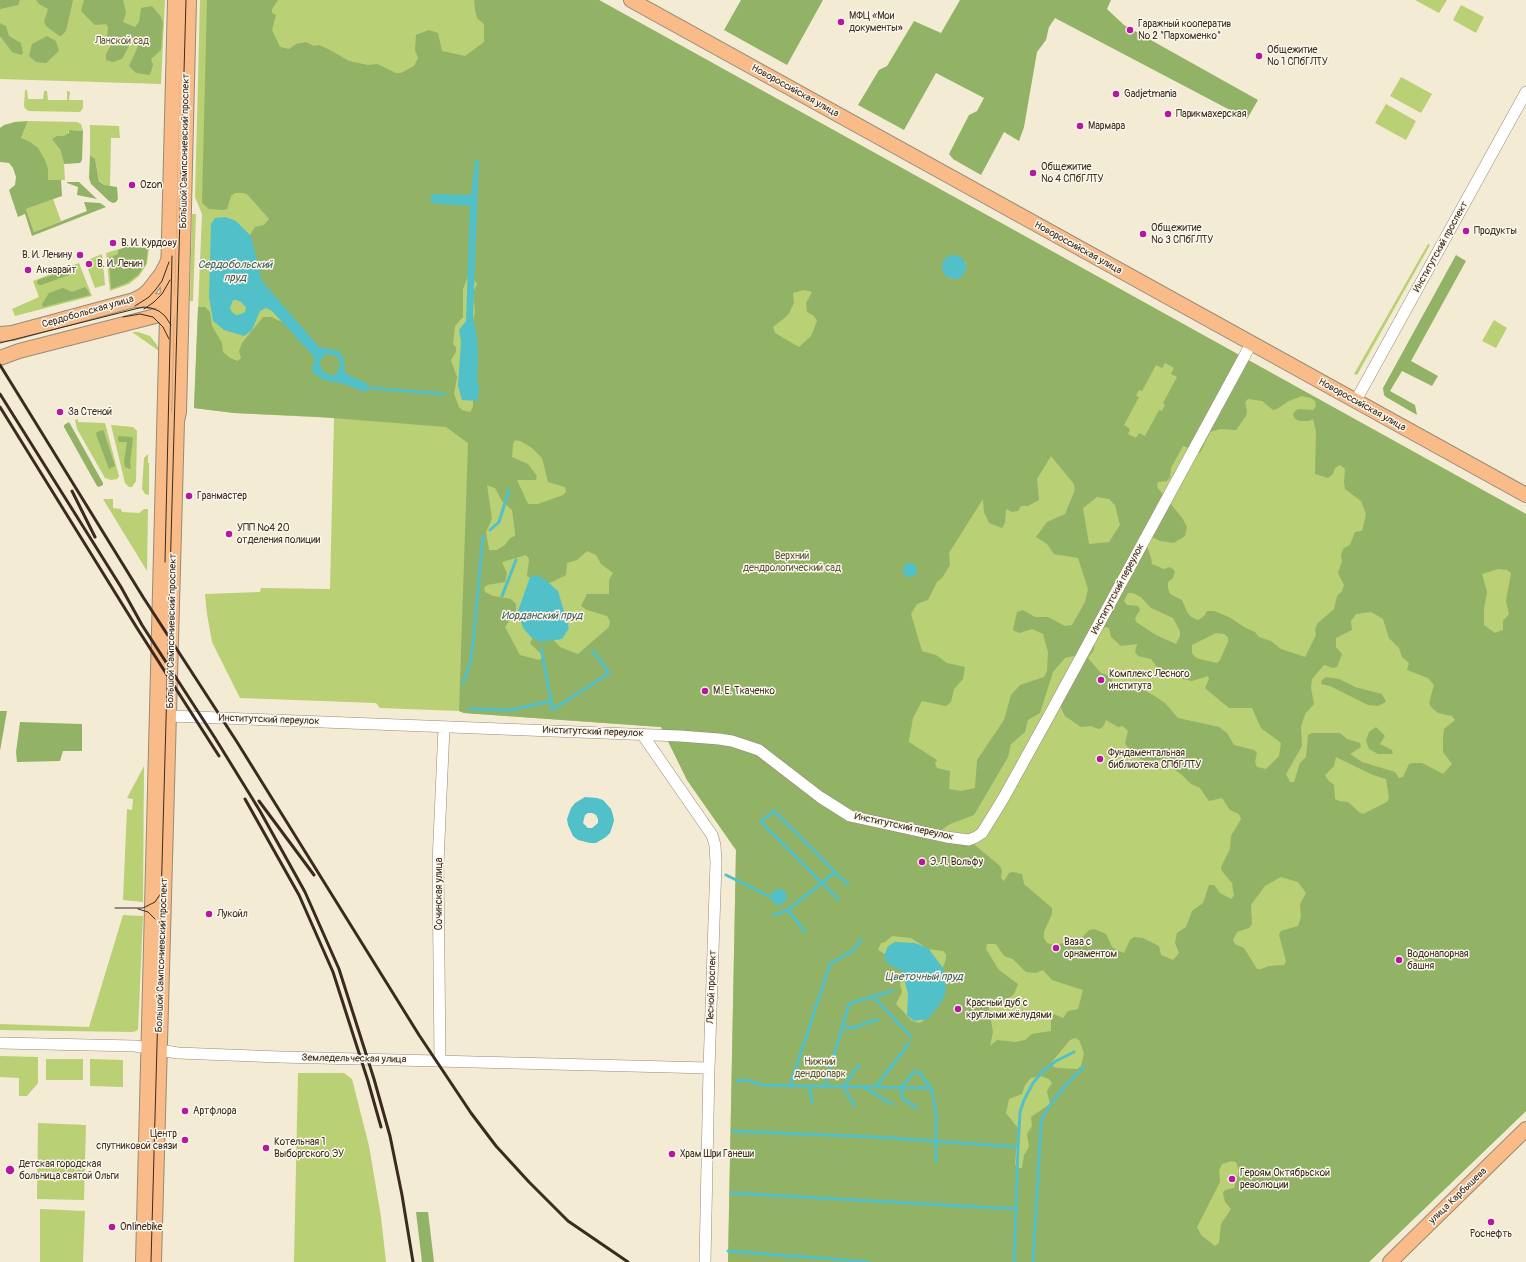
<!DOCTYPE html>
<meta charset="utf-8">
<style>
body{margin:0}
canvas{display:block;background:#f3ebd3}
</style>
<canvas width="1526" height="1262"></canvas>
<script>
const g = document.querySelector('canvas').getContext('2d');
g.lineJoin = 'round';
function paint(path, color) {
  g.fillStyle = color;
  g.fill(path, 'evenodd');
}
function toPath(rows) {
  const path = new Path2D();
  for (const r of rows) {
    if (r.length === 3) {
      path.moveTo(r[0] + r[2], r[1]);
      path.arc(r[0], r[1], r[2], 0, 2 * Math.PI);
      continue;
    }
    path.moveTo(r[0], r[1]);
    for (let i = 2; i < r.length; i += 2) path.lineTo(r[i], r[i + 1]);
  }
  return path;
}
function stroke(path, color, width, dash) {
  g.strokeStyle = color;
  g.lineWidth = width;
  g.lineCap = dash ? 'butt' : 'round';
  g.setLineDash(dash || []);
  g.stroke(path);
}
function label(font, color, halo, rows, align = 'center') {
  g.font = font + ' Pangolin,sans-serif';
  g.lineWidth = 3;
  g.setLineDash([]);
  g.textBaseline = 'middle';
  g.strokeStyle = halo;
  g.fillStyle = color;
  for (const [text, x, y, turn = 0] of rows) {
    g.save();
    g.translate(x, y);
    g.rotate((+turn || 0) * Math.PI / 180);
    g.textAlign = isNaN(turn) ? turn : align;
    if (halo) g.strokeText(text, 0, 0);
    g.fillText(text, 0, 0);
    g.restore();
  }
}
paint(toPath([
 [0,0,165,0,161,84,0,79],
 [200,0,599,0,1526,514,1526,1111,1369,1262,728,1262,736,850,687,780,661,727,464,713,459,711,380,708,376,703,240,698,212,642,207,614,205,594,260,592,261,588,330,589,334,418,234,413,194,408,202,214,195,197],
 [1415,0,1447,0,1439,13],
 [1461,5,1484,17,1476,33,1453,20],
 [1401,77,1432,94,1421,113,1390,96],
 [25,90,27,90,28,99,43,99,44,91,47,91,48,100,67,100,67,91,70,92,69,100,83,100,83,108,80,112,28,111,24,107],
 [1386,104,1416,121,1406,140,1375,123],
 [28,121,77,122,81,124,83,131,69,130,68,134,64,137,60,136,60,149,64,164,65,180,48,180,48,169,21,138],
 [90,125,119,126,120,138,111,138,110,187,104,185,99,180,95,159,90,155],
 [53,199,61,221,34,232,26,209],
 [192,214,196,214,193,301,190,301],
 [1428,244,1430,245,1357,375,1354,374],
 [126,247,149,248,147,264,139,276,129,284,110,291,106,253],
 [102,254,105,285,95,288,85,261],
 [79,263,92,296,15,316,12,309,39,297,33,281],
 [1494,320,1507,328,1496,348,1482,341],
 [132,332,138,332,150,336,157,345,159,351],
 [78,419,78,422,105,423,119,476,117,479,111,480,105,478,77,429,75,420],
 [111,425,133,427,137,431,136,481,132,487,129,487,125,483],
 [148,454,148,463,149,463,149,495,145,494,142,489,144,458],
 [103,499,113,499,113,508,121,509,122,512,139,513,144,509,148,509,147,571],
 [144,766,143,902,123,900,127,809,132,810,133,799,127,798],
 [123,915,143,916,138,1030,133,1032,0,1030,0,1024,89,1027],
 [0,1056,38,1057,38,1083,27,1096,19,1096,19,1078,0,1077],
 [46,1059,83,1059,83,1080,46,1080],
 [90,1059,123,1060,123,1087,90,1086],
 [298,1073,344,1073,352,1079,369,1146,381,1217,386,1262,294,1262],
 [38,1123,86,1125,84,1200,37,1199],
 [40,1209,85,1211,83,1262,40,1262]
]), '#b9d074');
paint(toPath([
 [0,0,20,0,18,5,0,9],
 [36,0,73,0,66,31,61,36,58,35,47,27,44,22,48,9,39,4],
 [84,0,123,0,126,13,123,22,135,27,139,22,141,8,152,6,161,17,163,23,161,50,151,59,153,65,150,75,136,73,129,66,140,42,130,44,122,59,113,62,106,60,106,54,111,45,107,37,108,27,106,24,95,25,81,11],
 [207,0,278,0,272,9,272,13,276,15,272,30,280,47,289,49,296,44,306,42,314,46,319,45,328,49,349,61,368,65,377,64,396,73,401,73,414,66,418,58,415,50,416,35,429,30,438,33,442,51,465,56,484,42,484,24,477,18,475,10,474,0,599,0,1526,514,1526,1111,1369,1262,728,1262,736,850,687,780,661,727,464,713,459,711,468,443,446,427,320,417,234,413,194,408,198,307,205,307,210,312,212,326,222,343,223,352,230,358,238,361,241,358,239,351,242,343,263,317,271,317,284,323,264,297,243,240,250,235,255,227,264,225,269,219,248,195,244,193,235,193,231,196,227,209,223,210,209,209,202,203],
 [966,262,966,266,964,273,958,278,951,279,947,277,943,271,943,263],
 [468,276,472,277,477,284,473,293,475,312,471,328,473,393,473,407,470,412,462,410,459,407,454,394,457,377,451,360,456,352,456,347,453,344,455,326,463,317,463,289],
 [804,290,812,292,806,303,807,312,814,316,817,321,811,336,799,347,775,333,773,327,788,315,794,303,793,293],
 [1165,363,1174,368,1171,374,1177,377,1163,403,1165,405,1162,411,1159,410,1145,436,1139,433,1136,438,1128,434,1130,429,1124,425,1139,397,1136,396,1139,390,1142,391,1156,365,1162,368],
 [1302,396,1311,398,1315,401,1316,406,1313,410,1300,409,1296,410,1293,414,1295,419,1300,421,1309,421,1313,419,1316,431,1315,474,1328,478,1333,474,1335,468,1340,465,1345,469,1344,482,1345,489,1361,501,1366,514,1362,531,1355,532,1350,545,1344,548,1341,554,1342,561,1338,573,1344,585,1342,591,1337,596,1334,609,1318,623,1315,629,1316,635,1305,657,1281,649,1271,641,1259,637,1255,632,1244,627,1229,617,1214,611,1207,611,1204,616,1198,620,1191,617,1187,612,1182,600,1170,594,1168,588,1168,582,1173,578,1175,571,1170,567,1164,569,1152,564,1151,558,1145,540,1148,535,1160,541,1174,543,1185,536,1187,527,1183,519,1157,487,1158,482,1167,481,1170,477,1171,468,1183,446,1191,449,1195,452,1200,453,1210,432,1221,429,1236,430,1246,416,1247,411,1245,402,1248,399,1262,401,1273,410,1277,409,1289,401],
 [515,440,520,441,532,448,542,458,548,482,565,487,566,492,563,495,538,504,528,504,517,480,536,480,537,476,528,464,512,457,513,444],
 [1051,456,1074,484,1075,490,1065,514,1047,522,1036,537,1047,544,1054,554,1078,558,1088,589,1085,602,1072,625,1065,626,1048,617,1035,617,1023,610,1017,612,1013,630,1019,633,1032,629,1043,634,1048,652,1047,671,1044,677,1020,685,1011,695,1004,720,977,760,975,788,961,791,949,789,950,771,937,768,935,763,937,760,909,742,909,740,913,718,922,701,946,706,951,702,954,689,963,679,965,667,947,663,936,655,922,651,911,614,917,604,928,600,937,582,942,578,950,565,949,553,983,499,984,512,989,523,1002,528,1005,523,1006,509,1012,512,1018,511,1021,506,1028,506,1039,500,1037,479],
 [487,485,495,488,502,501,512,510,515,532,515,536,510,538,505,545,497,550,489,550,486,532,492,519],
 [1097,497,1109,499,1115,505,1120,525,1109,542,1089,544,1083,508],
 [587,551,596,555,601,564,613,573,609,580,609,594,587,594,581,606,587,610,607,616,610,621,609,627,578,654,560,647,552,638,533,637,530,643,544,657,539,660,520,655,505,627,516,610,516,604,511,599,493,596,485,592,484,588,487,585,505,582,507,573,502,562,526,555,529,559,527,576,539,583,548,584,566,575,567,563,577,560],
 [1498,569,1507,570,1511,573,1506,601,1509,614,1503,621,1503,630,1495,633,1484,625,1484,609,1487,592,1482,574],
 [1128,593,1133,593,1141,597,1151,608,1173,618,1180,631,1180,636,1176,644,1156,635,1136,622,1135,618,1140,610,1138,606,1127,605,1124,601],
 [1371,612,1383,619,1389,638,1399,648,1402,657,1409,663,1407,670,1428,678,1434,685,1429,703,1431,707,1438,713,1452,716,1455,720,1444,729,1443,739,1443,752,1452,764,1443,774,1422,763,1413,763,1409,764,1403,777,1399,778,1395,772,1362,762,1350,754,1361,747,1360,743,1347,739,1340,733,1312,733,1308,735,1306,757,1300,763,1294,782,1290,782,1286,774,1302,746,1301,727,1305,714,1314,704,1311,688,1312,679,1324,665,1333,668,1337,667,1342,654,1336,647,1336,638,1352,630,1351,621,1356,614],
 [1105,627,1109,628,1111,637,1121,646,1137,644,1135,652,1138,656,1151,659,1159,670,1167,670,1174,677,1192,681,1208,676,1209,679,1205,688,1229,708,1252,708,1261,728,1281,743,1279,756,1266,769,1257,767,1255,762,1257,753,1254,750,1234,745,1227,733,1219,727,1178,718,1165,703,1153,695,1132,684,1114,685,1110,676,1101,673,1088,658,1094,650,1095,636],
 [1216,633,1224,634,1228,637,1228,642,1220,660,1217,663,1199,659,1195,657,1192,653,1192,645],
 [1074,656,1077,660,1058,702,1065,716,1081,727,1090,726,1099,729,1103,727,1106,720,1118,727,1123,726,1128,731,1125,743,1132,755,1145,761,1160,760,1181,774,1191,784,1200,788,1209,801,1222,798,1230,810,1239,814,1241,819,1231,836,1230,849,1221,867,1222,871,1232,883,1234,896,1231,899,1220,893,1214,885,1209,885,1203,903,1192,911,1186,927,1177,933,1175,943,1179,953,1173,960,1161,955,1159,946,1143,938,1134,937,1130,940,1124,953,1119,951,1112,947,1106,934,1094,929,1089,930,1080,940,1053,945,1047,943,1044,938,1044,932,1052,914,1052,908,1024,884,1022,874,1013,872,1009,873,1004,881,1001,878,1002,870,1000,866,969,840,939,832,950,824,974,815,1008,757,1011,744,1025,732,1028,720,1040,713,1053,672,1065,658],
 [1336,757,1373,775,1386,779,1389,798,1387,802,1363,814,1359,812,1348,802,1339,801,1335,799,1334,785,1328,780,1325,775,1334,766],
 [1281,877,1298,882,1306,893,1300,904,1301,917,1298,926,1281,931,1279,935,1286,961,1284,965,1269,966,1261,969,1257,969,1244,948,1235,944,1233,940,1237,932,1249,928,1252,924,1251,905,1265,886],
 [892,936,911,938,928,949,943,951,946,954,946,959,924,1020,920,1023,912,1021,896,1004,902,992,900,984,905,977,905,972,890,957,878,950,881,943,885,942],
 [987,944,996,944,1004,956,1013,959,1026,972,1036,973,1043,970,1052,980,1083,990,1078,1009,1068,1011,1063,1018,1054,1014,1051,1017,1051,1031,1032,1034,1025,1040,1016,1042,997,1040,990,1046,993,1032,988,1004,1006,1001,1014,994,1018,984,999,970,986,949],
 [1075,1038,1079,1040,1084,1053,1081,1066,1077,1069,1058,1068,1054,1067,1051,1063,1070,1040],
 [1041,1076,1049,1079,1052,1083,1047,1091,1050,1104,1031,1117,1032,1126,1027,1134,1029,1147,1024,1155,1022,1168,1017,1168,1015,1164,1018,1128,1006,1113,1009,1099,1022,1094,1025,1085,1031,1078],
 [1232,1161,1236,1162,1239,1171,1234,1188,1225,1190,1223,1193,1225,1202,1231,1209,1221,1224,1219,1243,1215,1246,1201,1235,1197,1227,1220,1182,1219,1170,1222,1164],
 [741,0,823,0,787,65,724,30],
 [960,0,1111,0,1107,9,1124,25,1258,100,1247,119,1055,18,1049,27,1046,40,1037,52,1024,127,1019,141,1004,132,981,175,953,159,949,154,969,115,977,111,984,98,936,73,904,130,858,105,879,70,887,66,914,21,941,33],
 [0,23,6,26,9,36,21,43,23,53,21,55,12,52,0,36],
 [47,36,56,41,59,51,46,63,36,62,29,56,32,44],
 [28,121,21,138,30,142,38,148,45,160,48,169,48,180,61,180,62,196,26,209,34,232,87,211,84,202,100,203,106,207,32,236,25,214,18,217,9,190,15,185,16,177,13,168,9,163,0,162,0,128,4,125,15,122],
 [69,130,83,131,82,160,80,163,64,164,60,149,52,139,57,136,64,136,69,133],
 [90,155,95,159,99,181,104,185,117,187,118,199,116,202,113,203,109,201,91,184,89,178],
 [67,182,79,182,97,199,77,195,78,187,67,183],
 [126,247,148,248,146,264,138,275,127,283,111,289,109,258,118,254,118,250],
 [1456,255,1466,261,1411,361,1438,376,1432,386,1402,371,1390,391,1415,405,1417,415,1386,397,1384,395,1383,388],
 [70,269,72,270,72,274,41,285,37,284,37,282,38,280],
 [85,287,87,289,90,295,43,307,42,304,49,293,63,288,72,292],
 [69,422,103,483,103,485,99,487,97,486,64,427,64,425],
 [103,430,104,432,115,466,109,469,96,434,97,432],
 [118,436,132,437,133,439,130,462,131,468,130,469,125,467,124,462,127,442,119,442,118,440],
 [1326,677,1339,679,1355,687,1382,694,1386,702,1378,706,1368,705,1330,686,1321,684,1322,680],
 [0,711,7,711,0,751],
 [20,722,82,724,82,751,63,751,60,761,17,762,16,752],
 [1376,727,1385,736,1380,744,1392,750,1393,754,1378,754,1369,749,1366,741,1369,732],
 [416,1212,428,1212,434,1262,422,1262]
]), '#92b266');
paint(toPath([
 [475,160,479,160,473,317,477,338,478,362,477,383,479,383,478,401,462,400,458,386,461,341,459,330,466,321,470,206,431,203,431,194,471,195],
 [225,217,236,221,251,236,262,281,319,347,339,351,344,360,345,373,366,383,370,388,365,392,344,384,324,380,312,372,314,357,272,311,266,308,260,311,252,330,244,336,224,330,213,321,209,297,211,224,215,218],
 [233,300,236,300,241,302,246,307,245,312,241,314,236,315,232,312,230,308],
 [326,354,336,356,340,362,338,372,332,376,323,371,319,362],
 [954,267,12],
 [910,570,7],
 [533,575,543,578,558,591,569,628,562,639,540,642,531,637,523,628,518,611,530,577],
 [585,797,597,798,603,800,611,809,613,815,614,821,610,833,606,837,596,843,590,843,578,840,573,836,568,825,567,819,571,808,575,803],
 [588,813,592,813,596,815,598,819,598,823,592,828,588,828,583,823,585,815],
 [779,897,8],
 [895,942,915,943,928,948,943,968,946,988,943,1000,928,1019,914,1021,907,1015,908,994,902,971,888,964,884,956,888,946]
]), '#52c0c8');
stroke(toPath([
 [370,388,444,394],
 [490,530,499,522,509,490],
 [502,596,516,560],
 [541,648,551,701],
 [463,683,470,664,473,644,483,536],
 [469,709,511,710,551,701,552,703,552,710,609,673,593,651],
 [726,875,771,897],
 [838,899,761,822,774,811,848,885],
 [788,910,805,932],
 [774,915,788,910,834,873],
 [873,996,911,1037],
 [842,1027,854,1028,868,1022,878,1020],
 [737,1081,746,1080,762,1085,931,1088],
 [790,1086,830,964,854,950,861,939],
 [809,1086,812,1102],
 [825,1086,848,1007,851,1003,892,991],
 [876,1087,909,1043],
 [865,1088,892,1104],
 [855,1106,843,1087,859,1065],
 [917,1108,902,1098,901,1088,914,1072,919,1072,932,1090,936,1114,936,1162],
 [733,1131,875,1137,1018,1147],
 [731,1193,1016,1209],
 [728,1251,870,1262],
 [1014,1262,1018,1147,1020,1112,1024,1100,1033,1083,1044,1070,1056,1061,1074,1052],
 [1033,1262,1041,1124,1043,1116,1052,1102,1066,1085,1084,1067]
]), '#52c0c8', 3);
const minor = toPath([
 [1355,402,1526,92],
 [170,716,680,736,719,739,732,741,759,750,820,797,850,816,946,837,969,840,976,837,982,833,1003,799,1050,714,1251,344],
 [642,734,712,835,715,845,716,863,709,1068,705,1262],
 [0,1043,135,1046,178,1053,280,1057,709,1068],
 [440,1061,438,863,444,727]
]);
const major = toPath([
 [631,0,1526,495],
 [134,300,175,302],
 [0,334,12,333,134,300,142,296,149,290,162,273,168,261],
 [0,358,19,351,167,313,174,308],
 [143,1262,175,0],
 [154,1262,177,421,179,412,189,0],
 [1390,1262,1526,1129]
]);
stroke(minor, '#978a78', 12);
stroke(major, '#978a78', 16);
stroke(minor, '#fff', 11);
stroke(major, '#f9bc89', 14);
stroke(toPath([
 [135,306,149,297,156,289,162,281,169,262],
 [144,309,154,302,162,294,170,280],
 [123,317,140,314,153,317,163,327,169,339],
 [0,343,143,307,151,308,159,311,165,316,171,325],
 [165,562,172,256],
 [115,908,143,908,155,902,161,893],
 [138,909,148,912,155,919],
 [151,1262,186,0]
]), '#3b2a1e', 1);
stroke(toPath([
 [0,365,143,597,237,742,419,1035,471,1113,496,1146,529,1182,568,1221,628,1262],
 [0,394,121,587,142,625,215,738,260,811,305,892,339,969,374,1079,390,1136,402,1195,413,1262],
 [0,407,137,628,219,756],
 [72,491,95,537],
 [245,799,299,895,333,972,368,1081,381,1127],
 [259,801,314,875]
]), '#3b2a1e', 3);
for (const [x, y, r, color] of [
 [841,22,4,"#b5179e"],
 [1130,30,4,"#b5179e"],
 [1259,56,4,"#b5179e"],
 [1116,94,4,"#b5179e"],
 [1168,114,4,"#b5179e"],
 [1080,126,4,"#b5179e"],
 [1033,173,4,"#b5179e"],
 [132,185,4,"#b5179e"],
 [1466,231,4,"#b5179e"],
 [1143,234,4,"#b5179e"],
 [113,243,4,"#b5179e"],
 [80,255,4,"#b5179e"],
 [89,264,4,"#b5179e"],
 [28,270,4,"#b5179e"],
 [60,412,4,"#b5179e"],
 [189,496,4,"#b5179e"],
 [229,534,4,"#b5179e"],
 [1101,680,4,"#b5179e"],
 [705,691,4,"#b5179e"],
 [1100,759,4,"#b5179e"],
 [922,862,4,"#b5179e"],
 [209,914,4,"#b5179e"],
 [1056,948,4,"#b5179e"],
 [1399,960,4,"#b5179e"],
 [958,1009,4,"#b5179e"],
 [185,1111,4,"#b5179e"],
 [185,1140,4,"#b5179e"],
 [266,1148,4,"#b5179e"],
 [672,1154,4,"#b5179e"],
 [10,1170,5,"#b5179e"],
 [1232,1179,4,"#b5179e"],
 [1491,1222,4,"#b5179e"],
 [112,1227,4,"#b5179e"]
]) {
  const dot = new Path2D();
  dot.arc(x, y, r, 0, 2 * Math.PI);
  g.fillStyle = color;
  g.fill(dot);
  stroke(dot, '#fbf7ec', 1.5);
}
label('10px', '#3b2a1e', '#fbf7ec', [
 ["МФЦ «Мои",849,16],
 ["документы»",849,28],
 ["Гаражный кооператив",1138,24],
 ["№ 2 \"Пархоменко\"",1138,36],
 ["Общежитие",1267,50],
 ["№ 1 СПбГЛТУ",1267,62],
 ["Gadjetmania",1124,94],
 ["Парикмахерская",1176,114],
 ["Мармара",1088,126],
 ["Общежитие",1041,167],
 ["№ 4 СПбГЛТУ",1041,179],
 ["Ozon",140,185],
 ["Общежитие",1151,228],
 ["№ 3 СПбГЛТУ",1151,240],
 ["Продукты",1474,231],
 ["В. И. Курдову",121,243],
 ["В. И. Ленину",72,255,"right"],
 ["В. И. Ленин",97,264],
 ["Акварайт",36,270],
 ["За Стеной",68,412],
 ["Гранмастер",197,496],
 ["УПП №4 20",237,528],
 ["отделения полиции",237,540],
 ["Комплекс Лесного",1109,674],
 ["института",1109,686],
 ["М. Е. Ткаченко",713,691],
 ["Фундаментальная",1108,753],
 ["библиотека СПбГЛТУ",1108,765],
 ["Э. Л. Вольфу",930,862],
 ["Лукойл",217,914],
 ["Ваза с",1064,942],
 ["орнаментом",1064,954],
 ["Водонапорная",1407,954],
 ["башня",1407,966],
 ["Красный дуб с",966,1003],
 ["круглыми жёлудями",966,1015],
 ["Артфлора",193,1111],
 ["Центр",177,1134,"right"],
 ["спутниковой связи",177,1146,"right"],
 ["Котельная 1",274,1142],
 ["Выборгского ЭУ",274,1154],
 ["Храм Шри Ганеши",680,1154],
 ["Детская городская",19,1164],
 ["больница святой Ольги",19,1176],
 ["Героям Октябрьской",1240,1173],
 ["революции",1240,1185],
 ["Onlinebike",120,1227],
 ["Роснефть",1491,1234,"center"]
], 'left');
label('10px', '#5a5434', '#fbf7ec', [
 ["Ланской сад",122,41],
 ["Верхний",792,556],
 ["дендрологический сад",792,568],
 ["Нижний",820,1062],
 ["дендропарк",820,1074]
]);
label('10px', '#3b2a1e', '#fbf7ec', [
 ["Новороссийская улица",795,91,29],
 ["Большой Сампсониевский проспект",185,151,-89],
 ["Институтский проспект",1441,247,-61],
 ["Новороссийская улица",1078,248,29],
 ["Сердобольская улица",88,312,-16],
 ["Новороссийская улица",1362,405,29],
 ["Институтский переулок",1118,589,-62],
 ["Большой Сампсониевский проспект",172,631,-89],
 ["Институтский переулок",269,720,2],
 ["Институтский переулок",593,732,2],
 ["Институтский переулок",904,827,12],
 ["Сочинская улица",439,894,-90],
 ["Большой Сампсониевский проспект",162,955,-88],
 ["Лесной проспект",712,987,-88],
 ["Земледельческая улица",354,1059,1],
 ["улица Карбышева",1458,1196,-44]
]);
label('italic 11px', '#435e5a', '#fbf7ec', [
 ["Сердобольский",235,265],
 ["пруд",235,278],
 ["Иорданский пруд",542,616],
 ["Цветочный пруд",924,977]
]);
</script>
